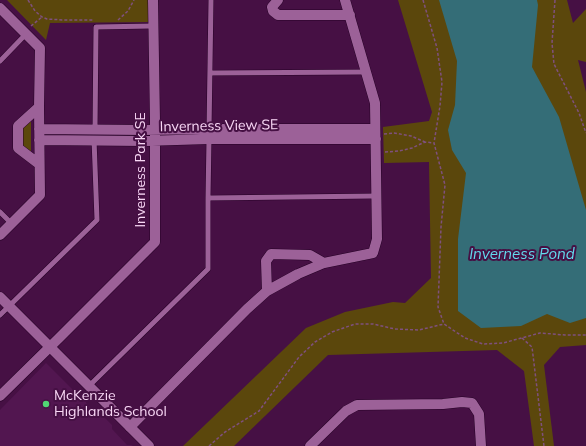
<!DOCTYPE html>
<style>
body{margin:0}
canvas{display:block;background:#461044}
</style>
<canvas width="586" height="446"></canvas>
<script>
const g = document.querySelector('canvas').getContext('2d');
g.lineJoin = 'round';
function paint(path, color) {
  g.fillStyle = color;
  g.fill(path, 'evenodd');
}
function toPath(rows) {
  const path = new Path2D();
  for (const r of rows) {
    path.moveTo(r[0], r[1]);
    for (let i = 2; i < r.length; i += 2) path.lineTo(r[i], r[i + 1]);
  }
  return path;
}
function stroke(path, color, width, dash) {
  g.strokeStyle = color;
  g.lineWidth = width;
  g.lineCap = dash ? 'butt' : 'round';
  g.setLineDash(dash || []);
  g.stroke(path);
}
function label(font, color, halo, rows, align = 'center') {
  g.font = font + ' Mulish,sans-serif';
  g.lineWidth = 4;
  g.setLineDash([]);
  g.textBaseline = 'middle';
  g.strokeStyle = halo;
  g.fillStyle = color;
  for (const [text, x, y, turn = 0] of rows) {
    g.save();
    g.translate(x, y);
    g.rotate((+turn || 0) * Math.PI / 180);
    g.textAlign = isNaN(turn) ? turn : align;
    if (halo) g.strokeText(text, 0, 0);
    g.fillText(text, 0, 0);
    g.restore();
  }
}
paint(toPath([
 [46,363,76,393,86,399,86,403,98,415,102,415,112,425,112,429,127,445,131,445,133,446,0,446,0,410]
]), '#521650');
paint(toPath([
 [7,0,148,0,149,22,50,23,46,40],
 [398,0,567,0,573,23,586,9,586,62,578,60,586,92,586,345,560,347,544,365,554,446,534,446,524,371,497,350,328,355,234,446,183,446,306,328,345,312,393,302,405,303,431,278,429,162,384,163,383,127,429,121,432,112],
 [31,115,31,158,18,148,18,126]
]), '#5b470c');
paint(toPath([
 [439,0,537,0,538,5,532,67,559,117,586,210,586,318,570,323,547,314,521,326,481,328,458,311,458,239,466,173,452,150,448,130,455,105,457,61]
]), '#346d77');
const service = toPath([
 [0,61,26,34],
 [210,73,366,72],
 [95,131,96,27,153,26],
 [209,131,211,0],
 [208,198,209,139],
 [0,212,11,223],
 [0,315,97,220,94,139],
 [89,386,208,269,208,198,376,196]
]);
const minor = toPath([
 [278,0,272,7,273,11,278,15,350,15],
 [0,8,40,48,39,107,40,195,0,235],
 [39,107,18,126,18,148,39,164],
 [39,129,144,130,209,129,375,129],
 [39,140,144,141,209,139,376,139],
 [267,291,266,261,271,254,310,255,324,263],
 [0,396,58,339,155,242,155,122,153,0],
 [130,427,247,309,267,291,298,274,324,263,373,253,377,239,375,103,345,0],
 [310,446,346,411,357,405,443,404,462,402,472,403,479,414,481,446]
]);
const tertiary = toPath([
 [0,297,149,446]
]);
stroke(service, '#260026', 6);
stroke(minor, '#260026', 11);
stroke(tertiary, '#260026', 11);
stroke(toPath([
 [28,0,35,11,42,17,47,19,64,20,94,20],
 [423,0,437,48,442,82,440,106,434,143,445,185,441,227,438,307,444,324,465,338,483,344,503,343,540,333,565,335,586,335],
 [555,0,552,43,554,64,579,113,586,133],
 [118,20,128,11,134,0],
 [31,26,42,17],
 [384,134,394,133,411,136,425,142],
 [385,152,399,151,412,148,425,142,434,143],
 [522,338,532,347,544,446],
 [209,446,225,432,259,411,299,357,315,342,332,332,355,324,373,324,395,329,419,330,444,324]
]), '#7f507d', 1.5, [3, 2]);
stroke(service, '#9c6198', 5);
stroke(minor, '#9c6198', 10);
stroke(tertiary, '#9c6198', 10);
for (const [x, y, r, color] of [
 [46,404,4,"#51d674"]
]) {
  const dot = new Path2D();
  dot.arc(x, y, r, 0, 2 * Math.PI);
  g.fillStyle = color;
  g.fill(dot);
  stroke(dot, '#461044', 1.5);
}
label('14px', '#f9d8f6', '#461044', [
 ["Inverness View SE",219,126,-1],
 ["Inverness Park SE",141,170,-90]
]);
label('14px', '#f9d8f6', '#461044', [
 ["McKenzie",54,396],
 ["Highlands School",54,412]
], 'left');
label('italic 15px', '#62dbed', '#461044', [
 ["Inverness Pond",522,254]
]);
</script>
